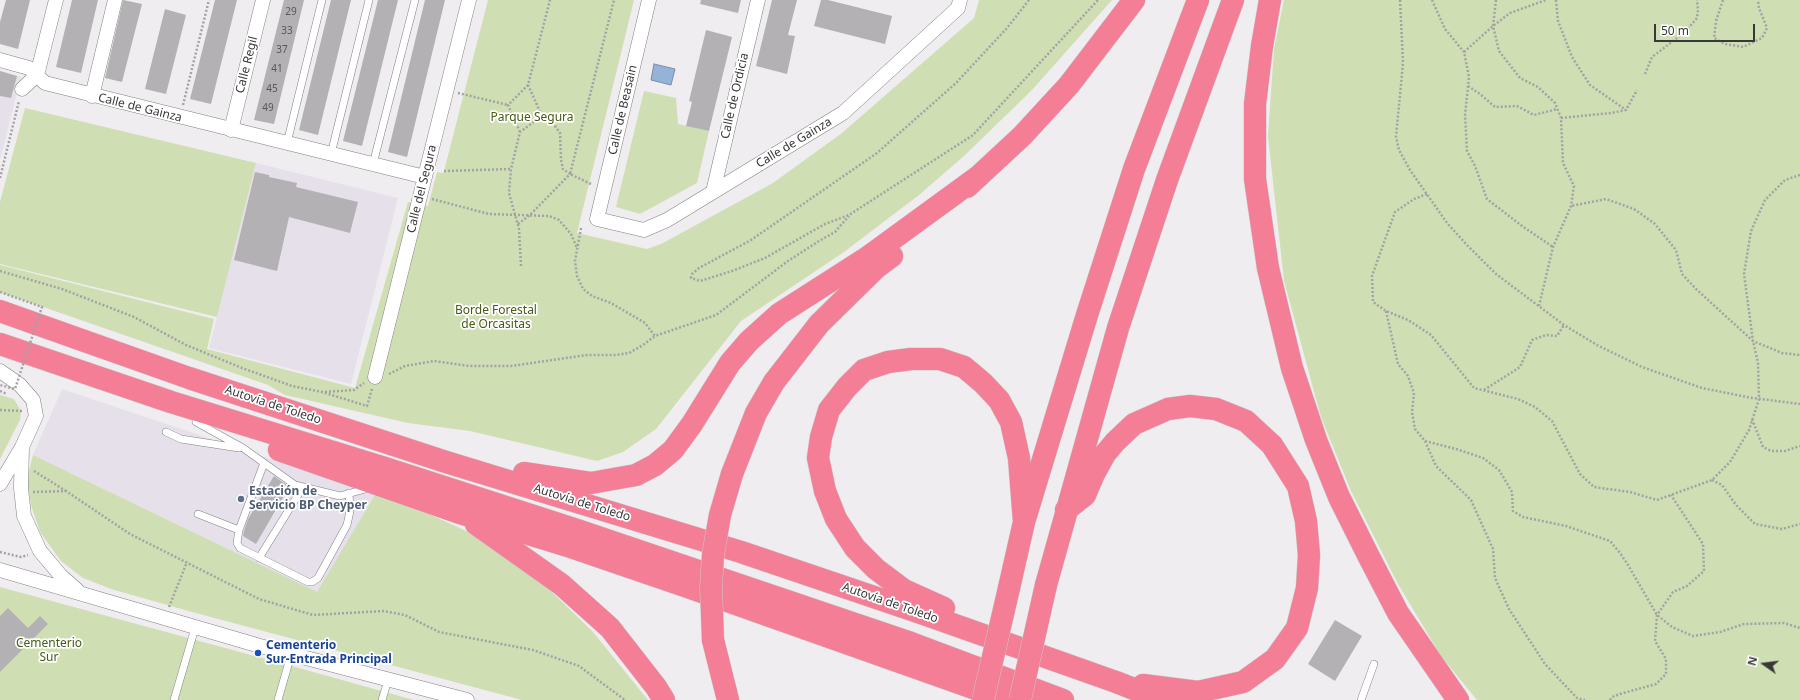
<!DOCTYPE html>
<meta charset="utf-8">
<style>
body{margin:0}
#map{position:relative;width:1800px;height:700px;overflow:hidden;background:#efedf0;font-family:"Noto Sans",sans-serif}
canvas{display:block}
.north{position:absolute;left:1744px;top:644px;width:40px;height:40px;-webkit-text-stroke:3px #fff;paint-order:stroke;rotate:284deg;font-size:11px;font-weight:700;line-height:16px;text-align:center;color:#383839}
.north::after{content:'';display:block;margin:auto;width:14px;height:18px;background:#383839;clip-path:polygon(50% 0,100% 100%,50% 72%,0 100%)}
.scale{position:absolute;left:1654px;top:24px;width:101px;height:18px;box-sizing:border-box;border:2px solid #383839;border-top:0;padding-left:5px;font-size:12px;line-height:14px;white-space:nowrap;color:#383839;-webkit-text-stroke:3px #fff;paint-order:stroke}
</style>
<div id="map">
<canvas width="1800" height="700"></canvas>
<div class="north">N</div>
<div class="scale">50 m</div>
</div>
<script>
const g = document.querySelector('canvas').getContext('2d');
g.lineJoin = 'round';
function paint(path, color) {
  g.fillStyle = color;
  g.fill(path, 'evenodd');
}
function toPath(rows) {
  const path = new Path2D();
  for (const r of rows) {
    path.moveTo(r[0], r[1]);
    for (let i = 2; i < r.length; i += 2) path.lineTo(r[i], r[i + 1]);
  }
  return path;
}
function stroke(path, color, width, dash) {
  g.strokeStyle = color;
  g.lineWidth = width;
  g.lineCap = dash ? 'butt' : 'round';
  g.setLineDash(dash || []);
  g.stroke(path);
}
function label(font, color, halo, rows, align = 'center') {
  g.font = font + ' "Noto Sans",sans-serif';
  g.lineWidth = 3.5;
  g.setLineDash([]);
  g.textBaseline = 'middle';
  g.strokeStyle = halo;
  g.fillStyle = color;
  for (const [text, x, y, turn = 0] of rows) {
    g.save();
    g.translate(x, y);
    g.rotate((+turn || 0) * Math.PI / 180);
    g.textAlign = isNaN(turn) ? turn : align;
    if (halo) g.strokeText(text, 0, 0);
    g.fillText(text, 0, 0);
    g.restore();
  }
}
paint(toPath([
 [0,71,21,77,0,160],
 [256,163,398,198,351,384,209,348],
 [62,389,304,470,375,495,318,593,33,455]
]), '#e6e0ea');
paint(toPath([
 [488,0,634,0,577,233,647,249,661,244,773,183,842,133,974,18,979,0,1112,0,1032,90,964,156,919,195,844,252,741,321,656,429,623,452,597,461,470,431,408,423,285,395,268,385,0,292,0,265,214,319,207,349,355,388,408,202,428,206,437,172,443,173,444,171],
 [1284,0,1800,0,1800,700,1477,700,1441,656,1398,584,1351,491,1321,417,1284,281,1268,136,1274,49],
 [644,91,676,98,678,124,709,131,697,183,640,214,616,207],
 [25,108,256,163,217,317,0,264,0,202],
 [0,395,14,399,21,411,20,420,0,459],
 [33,455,317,592,375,495,425,512,466,531,512,560,553,593,593,632,648,700,522,700,192,612,111,589,83,578,61,561,40,532,31,505,27,479],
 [0,587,288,665,414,700,0,700]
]), '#d0deb4');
const water = toPath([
 [654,64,675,69,671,85,651,80,654,64]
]);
paint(water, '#95b2d9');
stroke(water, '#798da9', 1);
paint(toPath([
 [6,0,30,0,18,49,0,44,0,22],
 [72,0,98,0,81,73,56,67],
 [123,0,142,4,122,82,105,78],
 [215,0,237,0,211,104,190,99],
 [284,0,304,0,274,124,254,120],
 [331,0,351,0,318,135,299,130],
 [378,0,398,0,362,146,343,141],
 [425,0,445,0,407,157,388,152],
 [701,0,741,0,738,13,700,4],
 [772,0,797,0,788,35,795,36,787,74,756,66],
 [821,0,828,0,892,16,885,44,814,26],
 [165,9,186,15,166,94,145,89],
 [706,30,732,37,709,131,686,126,692,102,689,101],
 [0,71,17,76,11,98,0,96],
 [255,172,269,175,269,177,297,183,296,187,358,202,350,233,289,217,277,271,234,260],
 [274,476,289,487,256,544,243,536,244,531,248,519],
 [8,608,28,628,40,616,48,624,0,672,0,616],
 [1335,620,1362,636,1335,681,1308,664]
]), '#b3b1b4');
const lane = toPath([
 [287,143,322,0],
 [331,154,369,0],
 [373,164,415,0],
 [196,422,243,448,295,485,340,496,369,488],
 [166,432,181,439,239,448],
 [264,463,239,530,237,543,240,548,308,582,312,582,318,578,347,525,350,511,349,493],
 [198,514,239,530],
 [259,558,303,487],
 [174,700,195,628],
 [278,700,291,655],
 [382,700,388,680],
 [1361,700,1374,664]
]);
const street = toPath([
 [649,0,597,219,644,230,667,220,843,113,958,8,960,0],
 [0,60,29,68,45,83,425,177],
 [22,89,37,75,56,0],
 [92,96,115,0],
 [231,130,263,0],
 [713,192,758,0],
 [0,371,20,385,33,400,36,416,22,447,0,484],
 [375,377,469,0],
 [22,447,21,488,24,516,40,551,61,576,77,590],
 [0,570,260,646,467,700]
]);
const highway = toPath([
 [1270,0,1262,46,1255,104,1255,179,1268,268,1292,368,1316,440,1339,497,1369,557,1398,613,1458,700],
 [967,187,1022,136,1069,85,1134,0],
 [0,311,189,378,446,462,741,552,921,613,1116,682,1162,700],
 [0,344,171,402,385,468,577,530,911,643,1063,700],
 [279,450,460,513,571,547,688,587,1007,700],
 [524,473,591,483,636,475,655,465,673,450,692,424,730,363,749,341,779,314,868,257,979,176],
 [732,474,756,413,774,382,819,324,876,268,892,256],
 [1066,510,1085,495,1094,474,1105,454,1115,442,1134,424,1168,409,1190,406,1216,409,1246,421,1272,445,1298,486,1306,521,1309,555,1307,588,1297,628,1275,659,1243,682,1198,692,1143,685],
 [476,524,562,585,610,628,656,687,664,700],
 [1046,585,1118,328,1167,180,1233,0],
 [1009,588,1024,522,1087,315,1134,169,1198,0],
 [944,608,904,590,876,569,855,548,836,519,825,491,818,458,821,437,829,410,847,387,864,370,888,362,911,359,940,359,964,367,983,383,999,400,1011,422,1019,458,1024,522],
 [713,640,728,700]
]);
stroke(lane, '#838184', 8);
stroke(street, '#838184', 15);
stroke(highway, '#cbcbcc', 23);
stroke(toPath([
 [1029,0,1007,28,956,83,877,153,751,240,699,268,692,274,691,278,700,281,732,271,765,258,825,224,849,215,973,135,1098,0],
 [1400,0,1403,63,1396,137,1399,150,1410,170,1447,223,1466,244,1496,274,1564,325,1597,345,1642,367,1702,388,1752,398,1800,404],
 [1432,0,1445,29,1464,52,1469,77,1465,115,1467,151,1475,166,1487,199,1522,226,1553,247],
 [1496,0,1493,26,1499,51,1520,78,1538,87,1555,103,1561,118,1563,163,1574,186,1571,206,1553,247,1539,306],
 [1556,0,1558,21,1572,57,1590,85,1626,110],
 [1723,0,1716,21,1714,38,1725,44,1743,47,1762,38,1767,28,1759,8,1758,0],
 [1464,52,1493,26,1510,13,1546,0],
 [1645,74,1652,57,1685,32,1697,18,1698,10,1697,0],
 [1468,86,1480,94,1495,107,1517,106,1534,115,1557,109],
 [458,93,508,105],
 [183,105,209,0],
 [1561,118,1611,113,1626,110,1637,90],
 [520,132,508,105,528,85],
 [444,171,511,169],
 [1800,175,1785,180,1765,200,1751,231,1744,274,1753,341,1782,353,1800,355],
 [0,178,19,101],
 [591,184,570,174,614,0],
 [1427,194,1414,199,1395,212,1372,276,1373,302,1386,311,1408,320,1431,335,1474,388,1518,399,1535,407,1552,421,1580,474,1594,487,1630,492,1657,500,1712,480,1730,462,1749,430,1759,399,1758,363,1753,341,1696,289,1682,274,1676,250,1655,224,1634,209,1606,199,1571,206],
 [432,199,489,214,549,216,559,220,571,234,577,248],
 [518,224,530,215,570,174,563,169,561,160,560,133,552,122,542,116],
 [581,228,575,261,577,276,583,289,592,296,611,303,645,323,655,336,716,315,788,261,819,241,835,232,849,216],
 [521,266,519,229,509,193,511,169,520,132,542,116,528,85,550,0],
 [0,271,62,289,134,317,186,345,242,368,292,386,322,392,367,406,372,389],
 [1386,311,1398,364,1408,376,1414,393,1412,412,1415,429,1425,441,1436,466,1471,500,1493,549,1495,578,1509,609,1545,664,1577,698,1585,700],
 [389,374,405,366,434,361,469,366,511,366,587,355,616,355,629,353,643,345,655,336],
 [1484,390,1520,367,1532,340,1546,335,1557,336,1564,325],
 [0,391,7,394],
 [325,392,354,390,364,383],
 [0,410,22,411],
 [1752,419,1763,447,1771,451,1785,451,1800,446],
 [1425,441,1456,449,1483,458,1499,470,1512,492,1513,511,1523,517,1566,526,1610,541,1620,553,1628,565,1657,615,1672,627,1693,636,1720,632,1744,624,1784,623,1800,628],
 [34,471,66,491],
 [1712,480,1722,485,1736,505,1755,524,1782,529,1800,524],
 [33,492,66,491,130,534,259,599,313,615,383,611,405,615,439,632,533,650,579,666,625,700],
 [0,552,21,557,28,555],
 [169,607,187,562],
 [1610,700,1612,697,1620,694,1656,684,1666,674,1666,659,1655,641,1657,615,1673,592,1687,586,1704,571,1703,544,1671,495]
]), '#a3a2a4', 2.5, [2, 2]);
stroke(lane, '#fff', 7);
stroke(street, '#fff', 14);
stroke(highway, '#f37e96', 22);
const highwayBridge = toPath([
 [713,640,711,587,713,555,720,515,732,474],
 [983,700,1009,588],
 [1020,700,1046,585]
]);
stroke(highwayBridge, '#cbcbcc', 23, []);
stroke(toPath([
 [0,292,42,307,15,389,0,385]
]), '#a3a2a4', 2.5, [2, 2]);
stroke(highwayBridge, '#f37e96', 22);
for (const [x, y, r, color] of [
 [241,499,4,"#5c6f8a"],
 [258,653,4,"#1a4fb4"]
]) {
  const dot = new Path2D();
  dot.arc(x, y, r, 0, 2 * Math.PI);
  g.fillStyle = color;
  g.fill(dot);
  stroke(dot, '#fff', 1.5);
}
label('10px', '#575658', null, [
 ["29",291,12],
 ["33",287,31],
 ["37",282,50],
 ["41",277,69],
 ["45",272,89],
 ["49",268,108]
]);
label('12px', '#383839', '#fff', [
 ["Calle Regil",247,65,-76],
 ["Calle de Ordicia",735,96,-77],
 ["Calle de Gainza",140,108,14],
 ["Calle de Beasain",623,110,-77],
 ["Calle de Gainza",794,143,-31],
 ["Calle del Segura",422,189,-76],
 ["Autovía de Toledo",273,405,18],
 ["Autovía de Toledo",582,503,17],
 ["Autovía de Toledo",890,603,19]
]);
label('12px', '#485a13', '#fff', [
 ["Parque Segura",532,118],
 ["Borde Forestal",496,311],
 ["de Orcasitas",496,325],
 ["Cementerio",49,644],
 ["Sur",49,658]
]);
label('bold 12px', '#4e5e75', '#fff', [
 ["Estación de",249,492],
 ["Servicio BP Cheyper",249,506]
], 'left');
label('bold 12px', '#164399', '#fff', [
 ["Cementerio",266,646],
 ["Sur-Entrada Principal",266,660]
], 'left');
</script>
